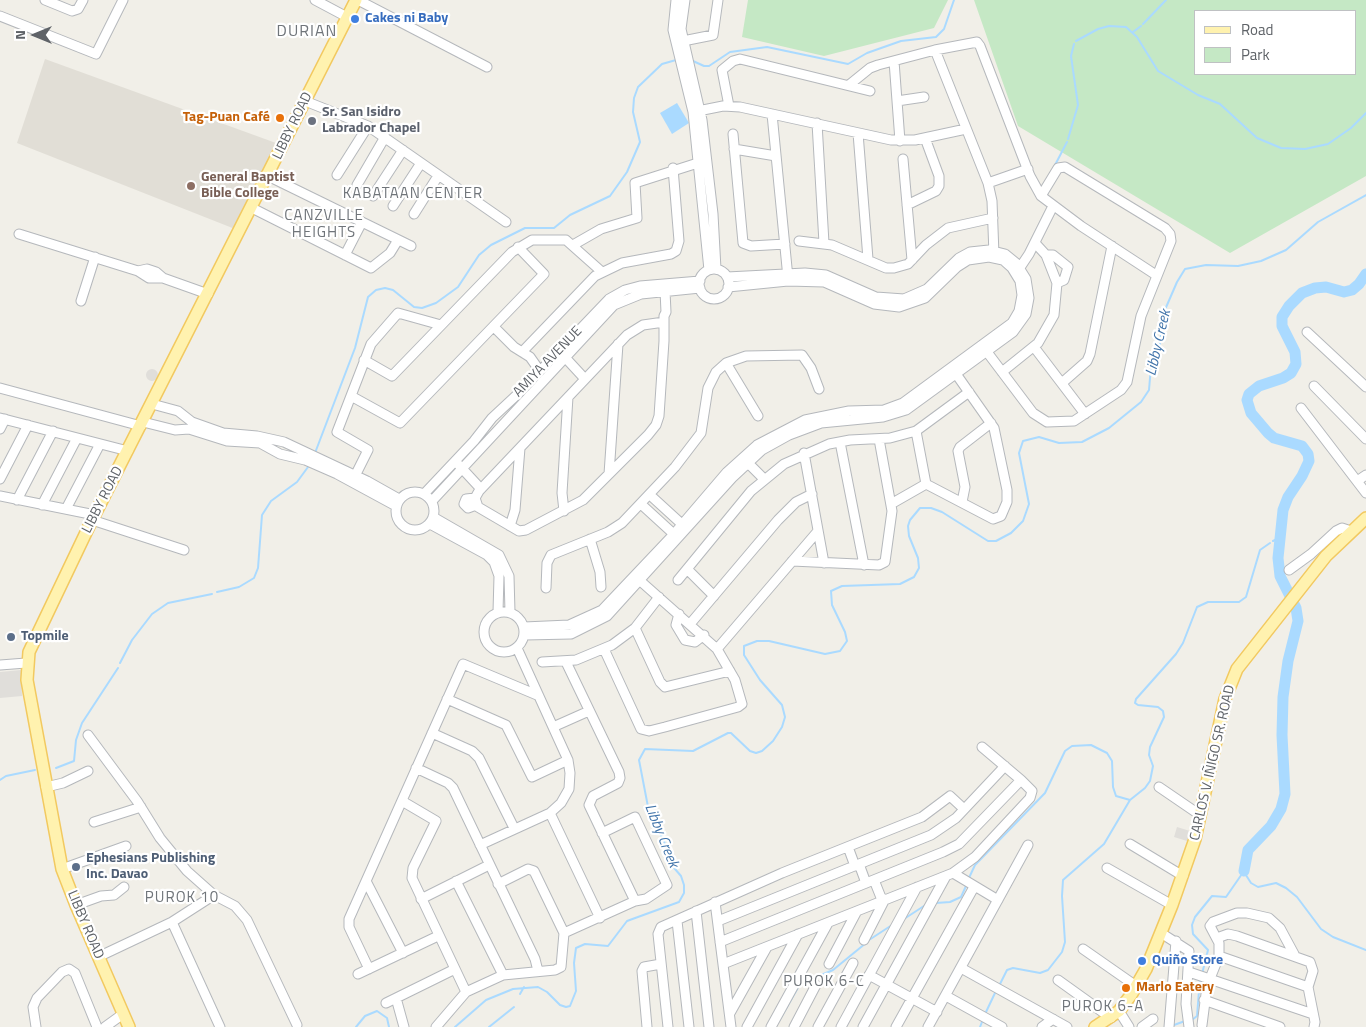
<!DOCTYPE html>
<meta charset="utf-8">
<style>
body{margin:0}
#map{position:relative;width:1366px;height:1027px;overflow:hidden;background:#f1efe8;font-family:"Titillium Web",sans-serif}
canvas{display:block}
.legend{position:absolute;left:1194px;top:10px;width:162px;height:65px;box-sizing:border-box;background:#fff;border:1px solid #bfc1c3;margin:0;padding:6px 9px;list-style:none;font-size:15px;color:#5f6368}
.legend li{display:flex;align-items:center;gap:10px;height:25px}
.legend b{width:25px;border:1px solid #bfc1c3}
.north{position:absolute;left:10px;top:10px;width:50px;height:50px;-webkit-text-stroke:4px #fff;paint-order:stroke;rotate:270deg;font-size:14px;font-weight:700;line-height:20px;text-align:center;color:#5f6368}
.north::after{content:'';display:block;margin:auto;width:18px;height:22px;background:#5f6368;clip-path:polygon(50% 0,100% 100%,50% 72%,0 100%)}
</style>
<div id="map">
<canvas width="1366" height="1027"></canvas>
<ul class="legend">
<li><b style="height:6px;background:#fff2af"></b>Road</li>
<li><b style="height:14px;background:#c5e8c5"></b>Park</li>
</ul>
<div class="north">N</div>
</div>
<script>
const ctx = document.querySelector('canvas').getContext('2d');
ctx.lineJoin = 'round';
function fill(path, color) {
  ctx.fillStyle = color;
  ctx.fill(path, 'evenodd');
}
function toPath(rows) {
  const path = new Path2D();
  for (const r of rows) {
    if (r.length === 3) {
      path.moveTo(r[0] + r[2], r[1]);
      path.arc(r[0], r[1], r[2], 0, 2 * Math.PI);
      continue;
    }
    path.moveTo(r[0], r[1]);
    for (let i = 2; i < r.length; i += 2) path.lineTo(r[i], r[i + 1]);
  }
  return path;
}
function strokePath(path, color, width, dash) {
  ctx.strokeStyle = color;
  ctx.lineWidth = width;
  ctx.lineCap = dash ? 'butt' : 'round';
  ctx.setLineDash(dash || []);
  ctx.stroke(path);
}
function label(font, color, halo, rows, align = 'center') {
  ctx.font = font + ' "Titillium Web",sans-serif';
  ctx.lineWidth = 4.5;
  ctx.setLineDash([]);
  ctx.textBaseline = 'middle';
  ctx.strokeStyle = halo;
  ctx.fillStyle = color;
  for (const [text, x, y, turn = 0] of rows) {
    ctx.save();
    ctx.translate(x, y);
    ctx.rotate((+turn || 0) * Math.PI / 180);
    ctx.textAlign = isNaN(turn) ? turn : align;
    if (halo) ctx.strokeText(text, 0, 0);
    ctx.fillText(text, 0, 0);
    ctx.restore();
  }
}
const industrial = toPath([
 [152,375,6],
 [21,670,22,696,0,698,0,672],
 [1177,827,1190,831,1187,841,1174,837]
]);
const education = toPath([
 [45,59,276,143,235,229,17,143]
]);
const green = toPath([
 [748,0,948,0,934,28,824,56,742,37],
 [974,0,1366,0,1366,176,1230,253,1018,126],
 [1355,11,1355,74,1195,74,1195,11]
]);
const water = toPath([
 [677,103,689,123,672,134,660,113]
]);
const stream = toPath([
 [1143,24,1166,0],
 [1133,32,1141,26],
 [1076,41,1098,29,1109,26,1126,27,1137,37,1158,71,1198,95,1220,104,1257,138,1281,148,1305,149,1328,144,1351,128,1366,113],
 [693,61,704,66,709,66,730,52,767,47,848,64,867,53,901,41,936,37,944,29,954,0],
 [1068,139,1078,105,1071,56,1074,44],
 [1054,167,1067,142],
 [315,453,355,348,368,297,376,290,385,288,393,290,414,307,422,308,436,303,458,287,479,255,491,245,525,228,554,228,570,215,610,196,627,172,640,142,633,112,634,98,638,87,662,64,676,60],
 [1273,541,1279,538],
 [217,592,239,587,254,578,258,568,262,515,271,501,297,482,308,467],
 [120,663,132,640,152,614,168,603,212,594],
 [56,768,74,761,76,740,82,723,118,668],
 [0,780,6,776,35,770],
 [1244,872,1251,883,1258,887,1276,883,1286,888,1297,897,1321,929,1333,937,1366,950],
 [968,880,975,865,1045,793,1065,751,1072,746,1091,745,1107,753,1112,761,1113,787,1116,796,1130,800,1145,788,1150,781,1153,766,1149,755,1150,747,1164,717,1163,711,1158,707,1138,705,1135,703,1136,699,1176,654,1183,643,1197,607,1208,602,1239,602,1246,597,1260,550,1270,543],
 [936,903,950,902,961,897,966,886],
 [904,919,927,904],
 [869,940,892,925],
 [1202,974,1208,950,1193,934,1192,925,1195,917,1212,896,1226,897,1244,871],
 [1000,984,1007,970,1013,968,1040,973,1048,970,1062,952,1065,942,1062,896,1063,880,1104,844,1130,800],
 [520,994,524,987],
 [986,1012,995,993],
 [1192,1020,1197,1016,1200,978],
 [779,1021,800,984,833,970,866,943],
 [1174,1025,1185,1021],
 [356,1027,365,1016,377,1011,387,1018,389,1027],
 [455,1027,486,1000,513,989,538,987,547,992,560,1005,566,1007,570,1006,576,991,574,963,576,948,585,944,608,946,627,921,679,902,684,893,684,885,681,876,669,862,664,841,649,812,639,760,645,749,693,751,728,733,731,733,750,751,756,753,762,751,773,741,782,727,785,717,782,705,760,680,744,655,744,646,757,641,769,641,825,654,840,651,847,641,845,632,832,605,831,591,842,586,900,584,914,577,919,568,918,558,909,536,908,526,910,520,920,508,931,508,942,512,988,541,996,541,1011,533,1023,521,1029,504,1019,453,1023,441,1039,437,1059,443,1082,442,1109,428,1141,402,1149,390,1151,366,1159,350,1164,312,1177,282,1185,269,1206,265,1238,266,1261,261,1286,250,1318,222,1366,195],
 [489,1027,514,1007],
 [980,1027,982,1022]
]);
const river = toPath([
 [1244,871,1248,850,1271,826,1281,809,1285,794,1282,735,1283,697,1288,661,1298,621,1296,608,1280,576,1278,558,1283,510,1288,497,1302,476,1309,461,1308,454,1302,446,1274,438,1268,433,1251,413,1247,400,1249,394,1259,386,1283,378,1291,373,1296,364,1295,352,1282,326,1282,317,1289,306,1302,293,1315,288,1326,287,1344,292,1352,290,1359,284,1366,274]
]);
const minor = toPath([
 [45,0,72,11,78,9,83,0],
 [315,0,347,17],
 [358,0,487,67],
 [676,0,673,30,693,112,709,270],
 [685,0,681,29,702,120,713,214,716,269],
 [0,16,96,54,123,0],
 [678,42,713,35,718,0],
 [935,50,988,183,992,201,994,255],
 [894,61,900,141],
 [849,85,870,68,878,65,935,50,977,42,980,46,1030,176,1041,196,1081,226,1156,275],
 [305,101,368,126,506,222],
 [897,101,924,97],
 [729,106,722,70,733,61,740,59,870,91],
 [693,112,723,106,740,107,891,140,915,140,966,129],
 [772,114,788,278],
 [817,123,824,243],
 [858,133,868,259],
 [733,134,743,243,751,246,785,244],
 [734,149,776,156],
 [903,159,912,260],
 [337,175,368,126],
 [268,176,411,246],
 [988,183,1028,169],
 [357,185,385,137],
 [373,196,403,150],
 [907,205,936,191,939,186,939,176,925,138],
 [393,206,421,163],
 [252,208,371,268,390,253,398,240],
 [414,214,438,176],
 [19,234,138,271,149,278,163,278],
 [799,241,832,245,886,268,894,268,908,264,926,245,948,228,993,218],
 [573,245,601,229,637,218,635,183,704,161],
 [345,255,362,222],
 [1046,255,1053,255,1068,267,1064,280,1057,283],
 [714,284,15],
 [138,271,147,269,156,272,163,278,208,294],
 [1017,272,1029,254,1053,206],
 [81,301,95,257],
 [664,322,643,325,627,335,479,491,475,498,478,507,519,531,526,530,583,500,648,435,656,425,659,416,664,341,664,316,666,312,665,291],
 [494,327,514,347,530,357,537,367],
 [1307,332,1366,387],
 [1034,347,1085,414],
 [984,348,1033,413,1047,422,1074,421,1121,390,1127,382,1141,316,1171,241,1170,234,1165,228,1065,167,1058,168,1041,196],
 [522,352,595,276,622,263,671,254,676,251,679,241,673,168],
 [561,353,585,379],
 [364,360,392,376,512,252,532,240,566,240,602,272],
 [726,363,758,416],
 [1002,372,1038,343,1054,315,1057,283,1046,255,1035,243],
 [1062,383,1087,361,1090,354,1112,246],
 [1314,386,1366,439],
 [0,388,141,426],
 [351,396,400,423,544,274,518,247],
 [152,404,178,411,192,422,223,433,257,436,284,442,367,481,399,499],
 [1301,408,1366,493],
 [0,418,128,451],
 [143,422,175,430,189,429,227,441,260,443,280,454,305,460,337,474,396,506],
 [0,429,5,419],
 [916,431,926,484],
 [840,442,864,565],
 [804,453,824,563],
 [745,460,764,479],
 [457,463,481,489],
 [609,474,618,344],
 [354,478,368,450,337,432,371,344,398,313,441,325],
 [0,479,28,425],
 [1357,481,1366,475],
 [926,484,993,519,1001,516,1007,502,1007,490,994,428,954,371],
 [415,511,19],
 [424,494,474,441,492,418,521,391,609,299,625,290,640,286,700,281],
 [650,495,685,527],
 [0,496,95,515],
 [475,498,466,499,464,504,468,508,476,505],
 [17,500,53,431],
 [432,501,614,305,641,294,700,288],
 [962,502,965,487,958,451,960,447,991,423],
 [891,504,926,484],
 [42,505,77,438],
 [642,505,677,537],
 [66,509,100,444],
 [564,511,562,493,568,397],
 [433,517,499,555,509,576,510,612],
 [92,520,184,550],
 [430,524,487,555,494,562,499,576,498,612],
 [510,526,515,510,520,448],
 [590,539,600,572,601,587],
 [792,561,879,565,885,562,892,511,879,439],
 [687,569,714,596],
 [1289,570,1311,554,1336,531,1342,528,1351,531],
 [678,580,751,491,784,464,829,444,850,440,890,438,916,431,969,392],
 [546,588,547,563,551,555,608,532,622,523,675,467,701,433,708,388,716,372,726,363,746,356,802,355,811,368,819,389],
 [504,632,20],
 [679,614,676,625,685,640,695,642,704,635],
 [690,624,778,520,796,502,812,494],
 [524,627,569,625,602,610,674,534,727,472,757,445,805,420,849,411,884,410,903,403,1012,323,1019,311,1022,295,1020,281,1012,268,1003,260,989,257,968,260,957,267,925,298,899,307,874,304,824,282,788,281,728,287],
 [635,628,660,682,665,687,730,671],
 [525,635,571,634,607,616,732,478,762,450,789,435,821,423,883,417,906,410,1013,332,1026,314,1029,298,1026,279,1016,263,1005,254,989,250,970,252,959,258,927,289,904,299,876,297,826,275,805,273,727,277],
 [604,649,641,729,649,731,665,727,738,707,742,704,735,680,717,649,637,578],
 [717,649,818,531],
 [542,662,576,660,612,645,635,628,659,597],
 [566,662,619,772,620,778,618,783,593,796,589,805,635,901],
 [0,665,26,663],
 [447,699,506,725,532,777,568,760],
 [553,727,589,711],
 [432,733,472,751,479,758,514,828],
 [88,735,137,801,160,838,187,871,214,895,235,906,247,920,297,1025],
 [416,768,448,783,453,788,535,959,538,971],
 [46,787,63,783,88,771],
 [1159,787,1200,815],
 [402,801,436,821,413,868,412,878,466,992],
 [550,813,600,918],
 [94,822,141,807],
 [1130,844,1183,876],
 [480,845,550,813,561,803,569,789,570,773,568,760,517,648],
 [848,847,855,866],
 [859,864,866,883],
 [1107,868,1172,905],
 [62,869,126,846],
 [953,873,975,857,1030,798,1032,791,1021,780],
 [874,880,882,900],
 [366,881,403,953],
 [456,881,503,975],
 [421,899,489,865],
 [715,902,731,1027],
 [76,905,101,896,114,895,124,887],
 [696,911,709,1027],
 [677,921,689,1027],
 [718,921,931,835,956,818,1005,766],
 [172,922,220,1027],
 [564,933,635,901,646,899,667,885,635,817,602,833],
 [1161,933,1189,951,1186,1004,1189,1027],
 [1217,938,1228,934,1237,936,1310,962,1313,971,1308,987,1315,1022,1314,1027],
 [864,940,885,899],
 [720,942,943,852,959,844,1021,780,982,747],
 [1083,949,1136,986],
 [1219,956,1308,987],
 [98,957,172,922,214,895],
 [723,964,953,873,998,900],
 [829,964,857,911],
 [961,968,1067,1027],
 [369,969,349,927,349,919,463,664,537,695],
 [1189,972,1313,1014],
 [358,974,438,936],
 [869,975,937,1012],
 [1058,980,1111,1018],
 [946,996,1002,1027],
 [396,998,404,1027],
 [1204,1000,1280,1027],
 [386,1003,455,969],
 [1119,1011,1129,1027],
 [730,1013,767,947],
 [1202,1025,1207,986,1219,956,1219,943,1210,926,1213,922,1237,913,1247,913,1269,918,1280,928,1294,954],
 [36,1027,33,1007,37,998,62,972,69,969,75,973,97,1027],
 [105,1027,123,1014],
 [436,1027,466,992,503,975,555,970,561,967,564,933,534,871,528,869,498,884],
 [647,1027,642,971,644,967,661,964],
 [668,1027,658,934,661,927,782,873,922,817,950,796,964,809],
 [747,1027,798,934],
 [771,1027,828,923],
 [794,1027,816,985],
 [818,1027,853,963],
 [841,1027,917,887],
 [863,1027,946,876],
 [896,1027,974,887],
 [928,1027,1028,845],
 [1042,1027,1053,1019],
 [1142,1027,1153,1019],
 [1169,1027,1176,941]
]);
const major = toPath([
 [129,1027,76,905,62,869,27,680,29,652,92,520,356,0],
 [1095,1027,1119,1011,1131,995,1146,969,1172,905,1195,839,1225,699,1237,669,1326,556,1366,518]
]);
const markers = [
 [355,19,5,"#3f7fe0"],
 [280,118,5,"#e8710a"],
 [312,121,5,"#6b7280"],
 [191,186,5,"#8d6e63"],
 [11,637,5,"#5c6f8a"],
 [76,867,5,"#5c6f8a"],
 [1142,961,5,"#3f7fe0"],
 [1126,988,5,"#e8710a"]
];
const shopNames = [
 ["Cakes ni Baby",365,19],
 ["Quiño Store",1152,961]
];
const worshipNames = [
 ["Sr. San Isidro",322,113],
 ["Labrador Chapel",322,129]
];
const foodNames = [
 ["Tag-Puan Café",270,118],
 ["Marlo Eatery",1136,988,"left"]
];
const streetNames = [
 ["LIBBY ROAD",293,126,-64],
 ["AMIYA AVENUE",548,362,-46],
 ["LIBBY ROAD",103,500,-63],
 ["CARLOS V. IÑIGO SR. ROAD",1213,763,-77],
 ["LIBBY ROAD",85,925,67]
];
const educationNames = [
 ["General Baptist",201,178],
 ["Bible College",201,194]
];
const serviceNames = [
 ["Topmile",21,637],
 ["Ephesians Publishing",86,859],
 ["Inc. Davao",86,875]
];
const neighbourhoodNames = [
 ["KABATAAN CENTER",413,194],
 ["CANZVILLE",324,216],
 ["HEIGHTS",324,233],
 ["PUROK 10",182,898],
 ["PUROK 6-C",824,982],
 ["PUROK 6-A",1103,1007]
];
const waterNames = [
 ["Libby Creek",1159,343,-77],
 ["Libby Creek",661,836,68]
];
const quarterNames = [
 ["DURIAN",307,32]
];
fill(industrial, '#e0deda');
fill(education, '#e1ded6');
fill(green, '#c5e8c5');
fill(water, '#aadaff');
strokePath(stream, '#aadaff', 2);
strokePath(river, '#aadaff', 11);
strokePath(minor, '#b5b8bc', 11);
strokePath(major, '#f2c960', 14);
strokePath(minor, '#fff', 9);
strokePath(major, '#fff2af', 11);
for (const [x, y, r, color] of markers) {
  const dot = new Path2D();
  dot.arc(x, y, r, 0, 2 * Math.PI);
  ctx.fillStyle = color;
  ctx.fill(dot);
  strokePath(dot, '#fff', 2);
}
label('bold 14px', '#366cbe', '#fff', shopNames, 'left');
label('bold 14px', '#5b616d', '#fff', worshipNames, 'left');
label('bold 14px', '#c56008', '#fff', foodNames, 'right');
label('14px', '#5f6368', '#fff', streetNames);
label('bold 14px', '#785e54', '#fff', educationNames, 'left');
label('bold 14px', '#4e5e75', '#fff', serviceNames, 'left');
ctx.letterSpacing = '1px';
label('15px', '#70757a', '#fff', neighbourhoodNames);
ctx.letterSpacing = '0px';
label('italic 15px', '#4174aa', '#fff', waterNames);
ctx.letterSpacing = '1px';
label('16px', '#70757a', '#fff', quarterNames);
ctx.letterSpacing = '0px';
</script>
